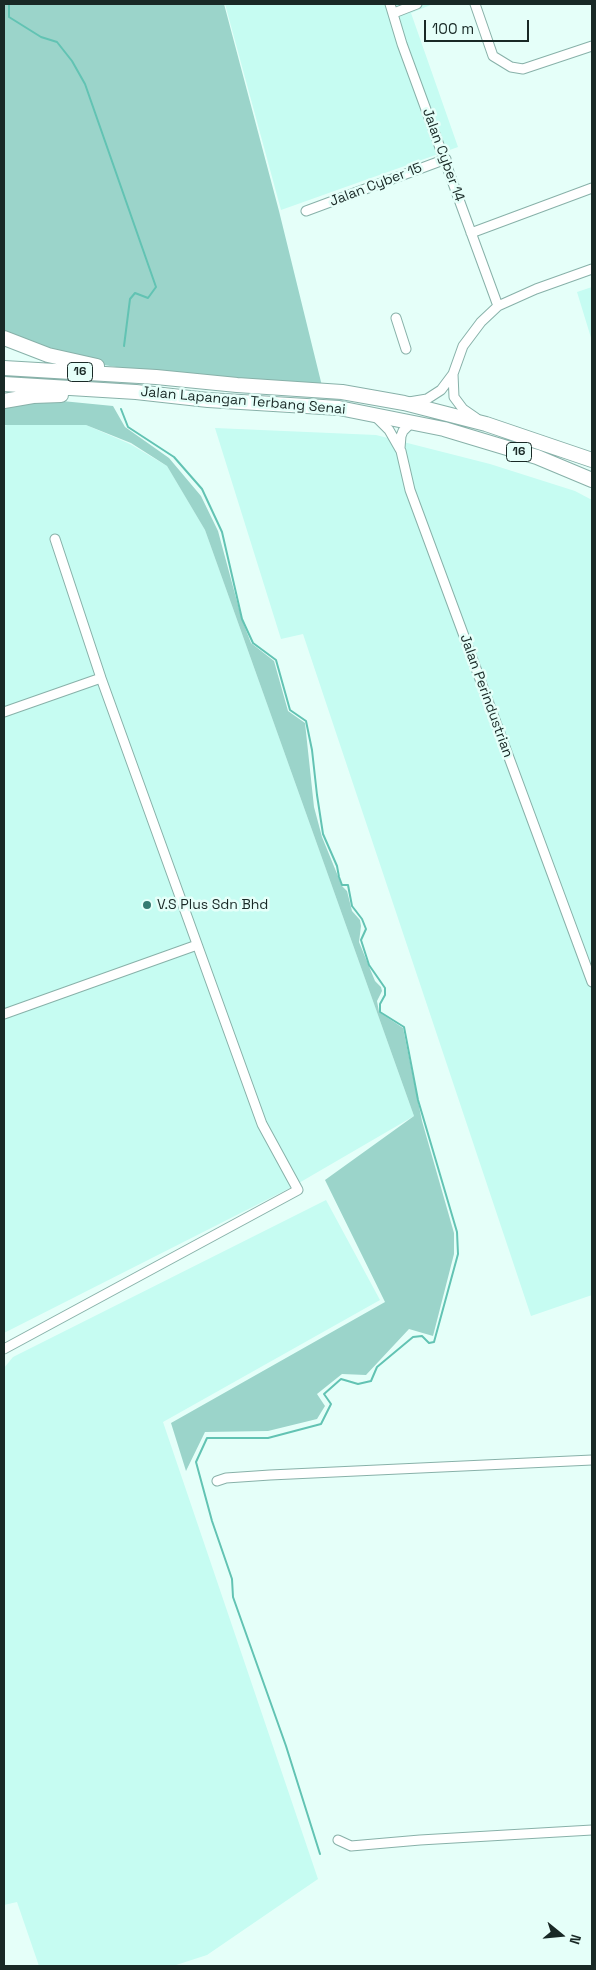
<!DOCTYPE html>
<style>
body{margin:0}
#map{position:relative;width:596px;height:1970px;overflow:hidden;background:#e5fff9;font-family:"Space Grotesk",sans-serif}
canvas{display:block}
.frame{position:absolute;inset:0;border:5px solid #192926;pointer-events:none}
.north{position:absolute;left:536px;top:1910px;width:50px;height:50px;-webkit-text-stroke:4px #e5fff9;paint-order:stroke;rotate:107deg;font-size:14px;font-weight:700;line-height:20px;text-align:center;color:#192926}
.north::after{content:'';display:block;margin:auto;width:18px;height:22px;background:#192926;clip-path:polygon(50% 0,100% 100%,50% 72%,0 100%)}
.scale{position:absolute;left:424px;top:20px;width:105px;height:22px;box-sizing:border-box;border:2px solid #192926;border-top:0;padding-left:6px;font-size:15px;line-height:18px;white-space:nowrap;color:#192926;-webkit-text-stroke:4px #e5fff9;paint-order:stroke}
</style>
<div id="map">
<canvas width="596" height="1970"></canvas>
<div class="frame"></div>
<div class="north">N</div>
<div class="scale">100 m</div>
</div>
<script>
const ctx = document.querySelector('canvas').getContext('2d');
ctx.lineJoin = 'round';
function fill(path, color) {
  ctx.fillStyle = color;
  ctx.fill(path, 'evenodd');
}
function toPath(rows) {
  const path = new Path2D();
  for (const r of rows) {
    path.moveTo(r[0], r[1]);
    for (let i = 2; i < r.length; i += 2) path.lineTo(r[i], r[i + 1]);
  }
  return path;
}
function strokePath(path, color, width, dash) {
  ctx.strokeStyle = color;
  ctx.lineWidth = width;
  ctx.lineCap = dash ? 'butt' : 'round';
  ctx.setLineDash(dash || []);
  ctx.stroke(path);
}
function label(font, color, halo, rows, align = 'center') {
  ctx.font = font + ' "Space Grotesk",sans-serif';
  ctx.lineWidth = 5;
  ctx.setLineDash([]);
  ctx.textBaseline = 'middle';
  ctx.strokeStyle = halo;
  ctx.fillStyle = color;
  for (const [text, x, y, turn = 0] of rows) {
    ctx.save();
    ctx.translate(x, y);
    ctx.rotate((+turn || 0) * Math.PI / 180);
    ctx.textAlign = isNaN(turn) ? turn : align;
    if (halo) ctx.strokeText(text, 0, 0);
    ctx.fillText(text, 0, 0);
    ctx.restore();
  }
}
const built = toPath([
 [225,4,433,4,411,13,458,147,281,210],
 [592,287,592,341,577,292],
 [10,424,86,425,130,444,167,466,205,530,414,1116,292,1187,4,1333,4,426],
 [215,428,376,435,490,464,575,491,592,500,592,1295,531,1316,303,634,281,639],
 [326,1200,380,1300,163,1422,318,1879,207,1955,173,1966,39,1966,17,1902,4,1905,4,1368,13,1357]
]);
const green = toPath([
 [4,4,224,4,279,211,322,386,142,371,78,361,4,335],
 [29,401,62,401,113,406,125,427,169,458,201,496,218,531,242,620,251,643,274,661,288,711,305,723,314,807,322,837,342,886,347,891,352,911,360,920,361,926,359,942,375,981,381,987,382,991,377,1001,379,1012,403,1028,422,1121,454,1233,454,1254,433,1336,409,1329,366,1375,342,1374,317,1394,325,1406,317,1419,268,1431,205,1432,186,1471,171,1423,385,1302,325,1180,414,1116,205,530,167,466,131,443,86,425,4,425,4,405]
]);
const stream = toPath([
 [9,4,9,17,41,37,57,42,72,61,85,84,156,287,148,298,135,293,130,299,124,346],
 [121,409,128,427,174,457,202,489,222,532,242,619,253,643,276,660,290,710,306,721,312,750,317,795,323,834,337,866,339,877,342,885,348,885,352,906,362,919,366,929,361,940,369,965,385,988,385,995,380,1004,380,1012,404,1027,418,1100,457,1232,458,1254,434,1342,429,1343,422,1336,413,1337,377,1367,371,1381,358,1384,341,1379,324,1394,331,1404,321,1424,268,1438,207,1438,196,1462,212,1521,232,1579,233,1597,286,1746,320,1854]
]);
const minor = toPath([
 [390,4,402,44,498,306],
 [475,4,493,56,511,67,523,69,592,46],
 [394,13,417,4],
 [306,211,446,159],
 [471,233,592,188],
 [396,318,406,349],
 [453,374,454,397,463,409,476,418],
 [409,402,427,399,441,390,453,374,463,346,481,322,498,306,536,289,592,269],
 [376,417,389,430,401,451,410,490,592,982],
 [400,448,401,436,403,431,409,425,414,423],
 [4,712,101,678],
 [4,1014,197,945],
 [4,1349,298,1190,262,1124,101,678,55,539],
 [217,1481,226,1478,270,1475,592,1460],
 [338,1840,351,1846,420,1840,592,1830]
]);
const highway = toPath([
 [4,338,48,355,97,366],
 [4,368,156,377,237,385,342,392,404,403,486,424,592,460],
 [4,384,136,392,208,400,339,408,444,429,537,457,592,480],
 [4,401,33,396,61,395]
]);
const markers = [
 [147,905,5,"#357a70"]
];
const shields = [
 [80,372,25],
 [519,452,25]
];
const shieldNames = [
 ["16",80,372],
 ["16",519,452]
];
const streetNames = [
 ["Jalan Cyber 14",443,155,70],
 ["Jalan Cyber 15",376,185,-21],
 ["Jalan Lapangan Terbang Senai",243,401,5],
 ["Jalan Perindustrian",486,696,70]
];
const poiNames = [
 ["V.S Plus Sdn Bhd",157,905]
];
fill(built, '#c6fcf2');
fill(green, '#9bd4ca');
strokePath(stream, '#62c3b3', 2);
strokePath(minor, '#88b1a9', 11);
strokePath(highway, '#88b1a9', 16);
strokePath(minor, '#fff', 9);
strokePath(highway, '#fff', 14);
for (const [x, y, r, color] of markers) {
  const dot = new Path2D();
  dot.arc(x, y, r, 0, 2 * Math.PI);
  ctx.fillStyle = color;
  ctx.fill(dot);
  strokePath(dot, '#e5fff9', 2);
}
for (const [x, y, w] of shields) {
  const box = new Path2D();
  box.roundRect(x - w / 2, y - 9.5, w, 19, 4);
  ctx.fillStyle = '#e5fff9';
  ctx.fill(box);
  strokePath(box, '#192926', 1);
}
label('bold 12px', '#192926', null, shieldNames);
label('14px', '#192926', '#e5fff9', streetNames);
label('14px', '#192926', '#e5fff9', poiNames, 'left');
</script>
